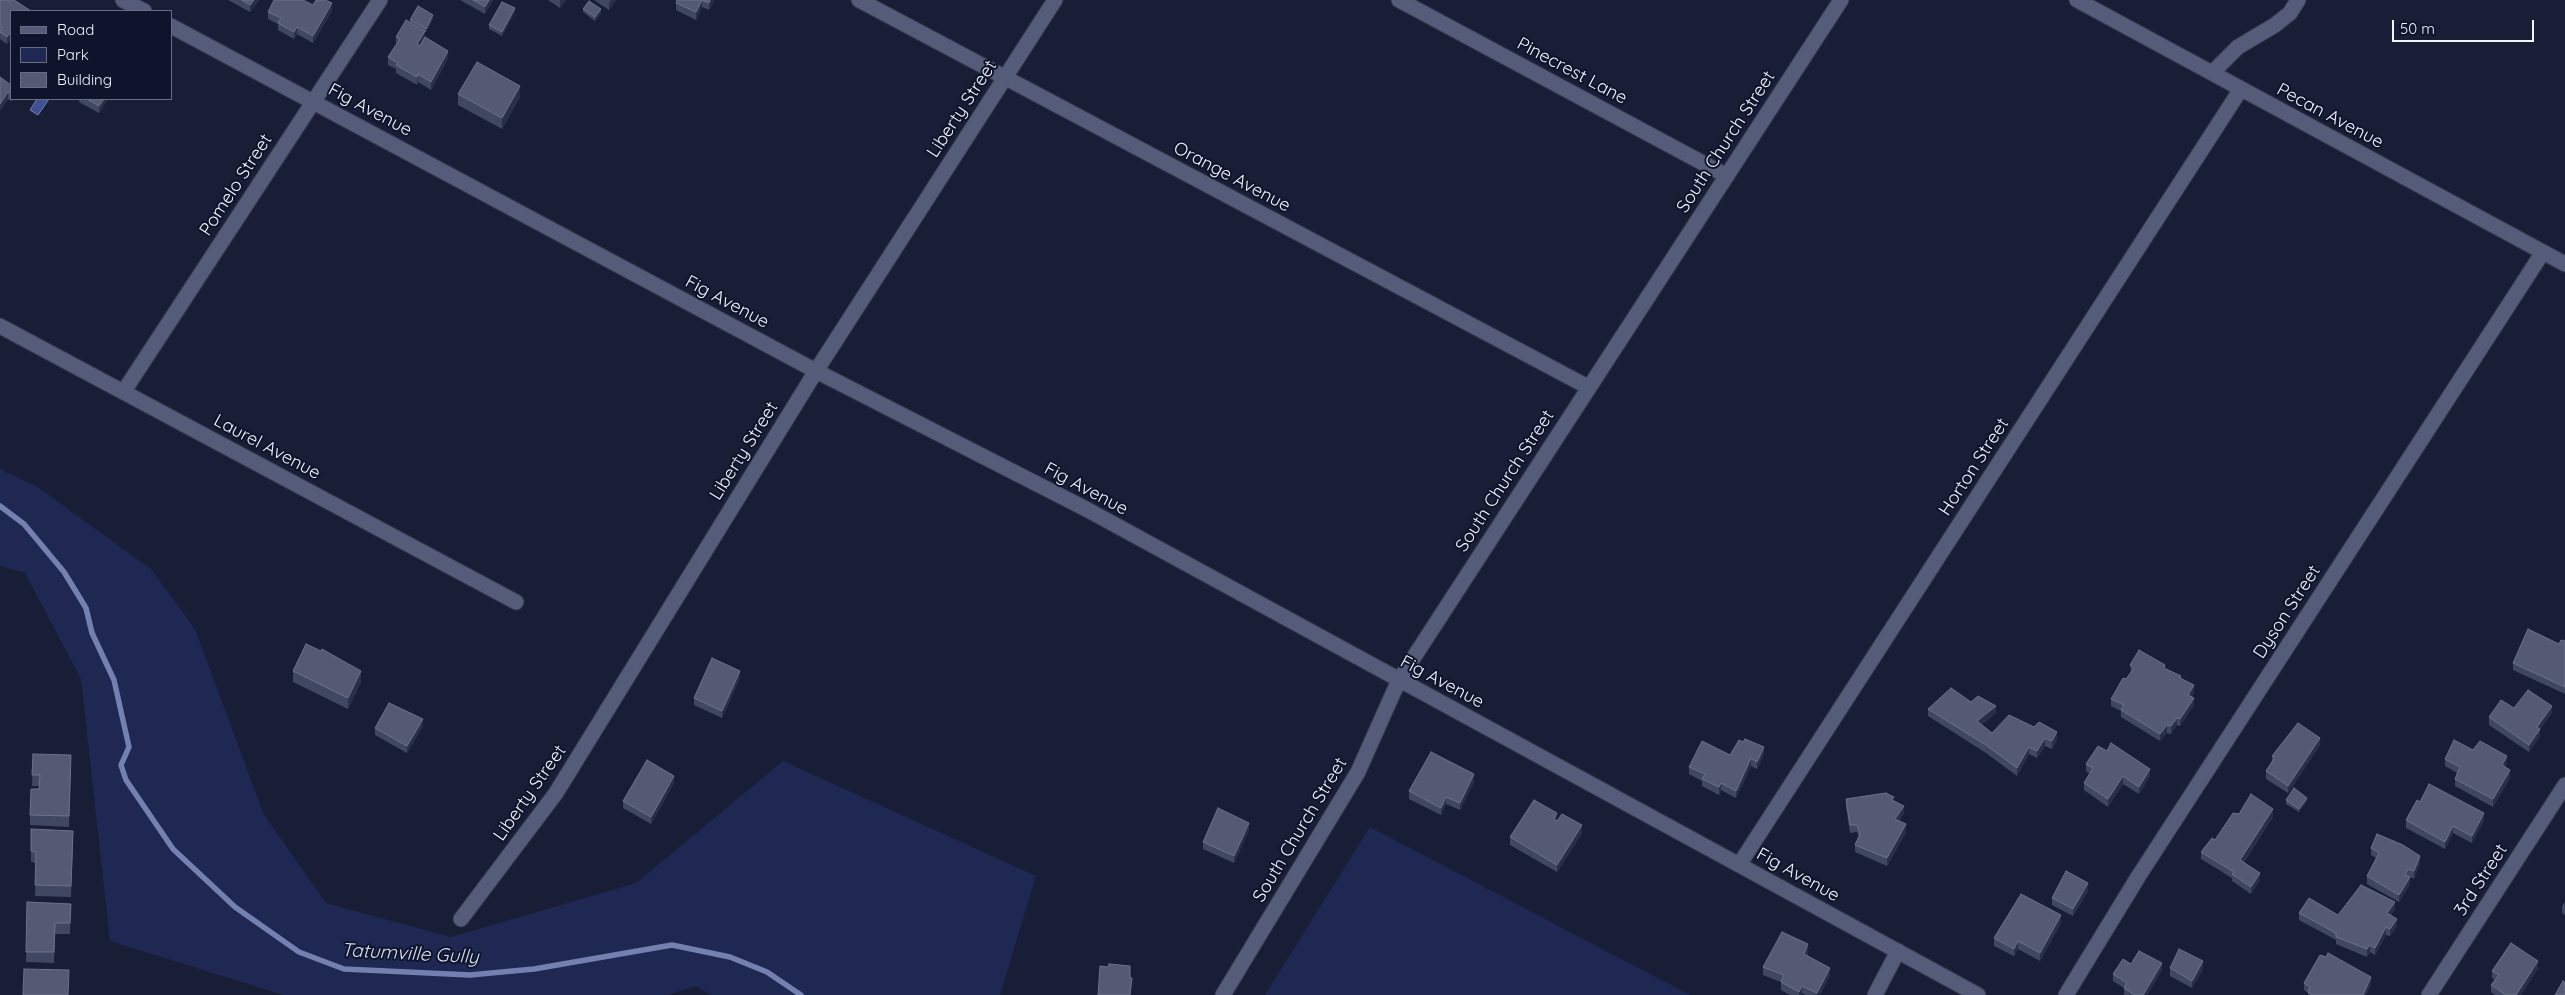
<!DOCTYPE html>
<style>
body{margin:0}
#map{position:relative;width:2565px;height:995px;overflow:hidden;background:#171e36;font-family:Quicksand,sans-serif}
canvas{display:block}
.legend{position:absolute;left:10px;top:10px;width:162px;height:90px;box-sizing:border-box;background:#0e142b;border:1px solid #696e7f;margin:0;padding:6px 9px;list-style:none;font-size:15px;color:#f1f4fe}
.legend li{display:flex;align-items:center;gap:10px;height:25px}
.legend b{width:25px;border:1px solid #696e7f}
.scale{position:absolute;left:2392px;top:20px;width:142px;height:22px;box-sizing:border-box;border:2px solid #f1f4fe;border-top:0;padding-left:6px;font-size:15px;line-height:18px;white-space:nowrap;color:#f1f4fe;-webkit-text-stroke:4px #0e142b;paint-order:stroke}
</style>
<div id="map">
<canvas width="2565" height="995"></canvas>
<ul class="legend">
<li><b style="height:6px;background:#545c79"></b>Road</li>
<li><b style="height:14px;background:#1e2852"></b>Park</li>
<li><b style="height:14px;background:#535a72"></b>Building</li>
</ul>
<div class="scale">50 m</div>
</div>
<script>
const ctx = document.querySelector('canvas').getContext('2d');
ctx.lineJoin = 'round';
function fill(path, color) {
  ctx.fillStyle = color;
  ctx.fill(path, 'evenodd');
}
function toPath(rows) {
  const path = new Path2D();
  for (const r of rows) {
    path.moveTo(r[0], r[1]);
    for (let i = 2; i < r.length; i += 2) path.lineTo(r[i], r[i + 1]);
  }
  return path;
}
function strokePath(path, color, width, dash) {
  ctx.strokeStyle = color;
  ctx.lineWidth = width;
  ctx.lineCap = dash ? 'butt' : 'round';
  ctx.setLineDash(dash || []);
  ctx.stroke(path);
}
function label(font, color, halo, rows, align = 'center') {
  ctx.font = font + ' Quicksand,sans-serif';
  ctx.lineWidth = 4;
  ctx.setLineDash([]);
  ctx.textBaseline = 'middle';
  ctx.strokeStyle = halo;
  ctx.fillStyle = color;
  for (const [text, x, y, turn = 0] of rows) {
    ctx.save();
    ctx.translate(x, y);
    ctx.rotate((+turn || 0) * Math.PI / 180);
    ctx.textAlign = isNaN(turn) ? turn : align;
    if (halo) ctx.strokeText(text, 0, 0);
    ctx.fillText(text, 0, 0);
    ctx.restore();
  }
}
const green = toPath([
 [0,469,39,488,151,569,195,629,264,815,326,903,451,937,636,883,783,761,1036,876,1000,995,711,995,696,986,668,995,283,995,110,941,81,679,25,573,0,566],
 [1370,827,1690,995,1265,995]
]);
const water = toPath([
 [37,99,49,99,38,115,30,110,37,99]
]);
const stream = toPath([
 [0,506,24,524,64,572,86,608,92,633,114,680,129,747,121,765,126,780,173,849,235,907,299,952,344,969,470,975,534,969,672,945,730,957,767,972,801,995]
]);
const minor = toPath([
 [123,0,144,11],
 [859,0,1588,387],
 [1399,0,1727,176],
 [2077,0,2565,264],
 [171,26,816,371,1086,509,1978,995],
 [2213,72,2238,47,2275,25,2290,13,2298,0],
 [0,326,516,602],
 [124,391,380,0],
 [1739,865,2241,89],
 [461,919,556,793,816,371,1055,0],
 [1223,995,1358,772,1399,680,1841,0],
 [1875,995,1898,951],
 [2066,995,2138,877,2543,252],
 [2429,995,2565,785]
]);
const wall = toPath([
 [0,0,11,11,7,44,0,39],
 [228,0,259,0,250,12],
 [460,0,493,0,485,14],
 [548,0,566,0,560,8],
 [594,0,616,0,609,10],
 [677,0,714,0,709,10,702,7,696,20,676,10,676,3],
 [313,5,332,11,313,43,297,34,294,39,278,30,278,24,268,19,268,12],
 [583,9,601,13,595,21,583,12],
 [515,12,502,36,489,29,489,25],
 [433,19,426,32,425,32,425,38,448,58,431,90,418,82,417,85,396,73,396,69,388,65,388,57,396,44,396,37,410,23,410,20],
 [11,85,11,99,13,99,11,101,8,99,0,111],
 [458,94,520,97,502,129,458,105],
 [79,99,108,99,99,113,79,102],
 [2565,641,2565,694,2513,670,2513,663],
 [2130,665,2165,669,2181,678,2194,692,2192,696,2194,705,2180,726,2177,725,2171,734,2167,733,2160,741,2121,717,2121,711,2111,706,2111,699,2131,673],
 [293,671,361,682,348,709,293,682],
 [740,678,722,718,694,705,694,698],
 [1971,702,1996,713,1981,725,1992,733,2057,740,2052,749,2045,746,2037,758,2029,754,2017,776,1986,753,1928,716,1928,709],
 [2514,708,2552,713,2540,729,2540,736,2529,752,2489,725,2489,717],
 [423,726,407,753,375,735,375,728],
 [2320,745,2288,793,2266,779,2266,771,2272,761,2272,756],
 [2473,750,2507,763,2505,767,2510,778,2493,807,2455,786,2455,779,2457,773,2445,766,2445,759],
 [2107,751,2150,776,2139,794,2123,784,2108,807,2084,790,2084,783,2090,774,2086,771,2086,764],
 [33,754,71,766,69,827,30,825,30,815,39,789,39,786,32,786],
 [1764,754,1757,769,1751,766,1736,798,1721,790,1719,795,1702,786,1702,781,1689,774,1689,767],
 [1474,782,1460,810,1446,804,1441,815,1409,799,1409,791],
 [674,783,651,824,623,808,623,801],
 [1846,799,1894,801,1904,813,1899,821,1906,832,1887,866,1855,852,1855,845,1859,837,1857,832,1850,833,1846,806],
 [2286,800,2307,801,2299,812,2286,804],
 [2273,817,2244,862,2260,880,2251,894,2232,881,2232,878,2201,859,2201,852,2215,840],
 [2406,820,2484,820,2472,843,2453,833,2445,849,2406,828],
 [1557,821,1582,833,1557,872,1510,845,1510,837],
 [31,829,73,842,71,897,35,896,36,863,31,862],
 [1249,830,1234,863,1203,849,1203,842],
 [2371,848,2420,863,2414,879,2410,877,2410,884,2399,902,2367,884,2367,876,2376,858,2371,855],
 [2088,891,2073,916,2052,905,2052,898],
 [27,902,71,904,70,934,55,934,54,963,26,962],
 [2565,902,2565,915,2562,913,2562,906],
 [2395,909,2391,915,2397,926,2390,936,2386,935,2375,955,2370,952,2367,957,2336,944,2336,940,2299,920,2299,913,2338,915],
 [2061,923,2040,961,2018,949,2014,956,1994,946,1994,938],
 [1808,952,1807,955,1830,975,1820,995,1805,995,1802,993,1801,995,1790,995,1781,990,1781,982,1763,975,1763,967],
 [2131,964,2162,970,2147,995,2124,995,2124,988,2113,981,2113,974],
 [2170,968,2203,969,2192,988,2170,976],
 [2538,968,2521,995,2495,995,2491,992,2491,985,2495,980,2492,978,2492,971],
 [2304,983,2371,984,2366,995,2308,995,2308,993,2304,990]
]);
const shadedWall = toPath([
 [254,0,259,0,250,12,250,5],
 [489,0,493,0,485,14,485,7],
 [560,0,566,0,560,8],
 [611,0,616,0,609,10,609,3],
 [702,0,702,7,696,20,696,12],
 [710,0,714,0,709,10,709,3],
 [332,3,332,11,313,43,313,36],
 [515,8,515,12,502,36,502,32],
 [601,9,601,13,595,21,595,17],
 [433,15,433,19,426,32,426,29],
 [297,27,297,34,294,39,294,32],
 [425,31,425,38,417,51,417,44],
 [11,32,11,40,7,44,7,37],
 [448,51,448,58,431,90,431,82],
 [418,74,418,82,417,85,417,77],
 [520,86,520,97,502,129,502,118],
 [8,92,8,99,0,111,0,104],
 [104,99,108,99,99,113,99,106],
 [361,671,361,682,348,709,348,698],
 [740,671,740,678,722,718,722,711],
 [2194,685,2194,692,2188,702,2188,695],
 [2194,698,2194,705,2180,726,2180,719],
 [1996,706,1996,713,1977,729,1977,721],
 [2552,706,2552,713,2540,729,2540,736,2529,752,2529,745,2537,727],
 [2177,718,2177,725,2171,734,2171,726],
 [423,719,423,726,407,753,407,746],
 [2167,725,2167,733,2160,741,2160,734],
 [2057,732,2057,740,2052,749,2052,741],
 [2045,738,2045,746,2037,758,2037,751],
 [2320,738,2320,745,2288,793,2288,786],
 [1764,747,1764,754,1757,769,1757,762],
 [2029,747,2029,754,2017,776,2017,768],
 [2507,756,2507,763,2502,772,2502,765],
 [1751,758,1751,766,1736,798,1736,791],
 [2150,769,2150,776,2139,794,2139,787],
 [2510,770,2510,778,2493,807,2493,799],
 [1474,774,1474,782,1460,810,1460,803],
 [674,776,674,783,651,824,651,817],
 [2123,776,2123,784,2108,807,2108,799],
 [1721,783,1721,790,1719,795,1719,787],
 [1446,797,1446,804,1441,815,1441,808],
 [2307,798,2307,801,2299,812,2299,809],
 [1904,806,1904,813,1895,827,1895,819],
 [2273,809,2273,817,2240,867,2240,860],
 [1557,813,1557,820,1554,826,1554,819],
 [2484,813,2484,820,2472,843,2472,836],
 [1249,823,1249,830,1234,863,1234,856],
 [1906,824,1906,832,1887,866,1887,858],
 [1582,825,1582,833,1557,872,1557,865],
 [2453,826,2453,833,2445,849,2445,842],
 [2420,856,2420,863,2414,879,2414,871],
 [2260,873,2260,880,2251,894,2251,887],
 [2410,877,2410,884,2399,902,2399,895],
 [2088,883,2088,891,2073,916,2073,909],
 [2395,902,2395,909,2387,920,2387,913],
 [2061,915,2061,923,2040,961,2040,953],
 [2397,919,2397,926,2390,936,2390,929],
 [2386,927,2386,935,2375,955,2375,948],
 [2018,941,2018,949,2014,956,2014,949],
 [1808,944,1808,952,1804,961,1804,954],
 [2370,945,2370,952,2367,957,2367,949],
 [2203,961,2203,969,2192,988,2192,981],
 [2538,961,2538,968,2521,995,2516,995],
 [2162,963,2162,970,2147,995,2143,995],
 [1830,968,1830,975,1820,995,1817,995,1817,993],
 [2371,977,2371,984,2366,995,2363,995],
 [1802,986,1802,993,1801,995,1799,995,1799,992]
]);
const building = toPath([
 [0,0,14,0,31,11,11,11,11,32,7,37,0,32,2,28,0,27,0,0],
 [242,0,254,0,250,5,242,0],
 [274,0,303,0,313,5,316,0,325,0,332,3,313,36,297,27,294,32,278,23,281,18,268,12,274,0],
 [473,0,489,0,485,7,473,0],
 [677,0,702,0,696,12,676,3,677,0],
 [702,0,710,0,709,3,702,0],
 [589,1,601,9,595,17,583,9,589,1],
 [502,2,515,8,502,32,489,25,502,2],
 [418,6,433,15,426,29,410,20,418,6],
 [406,20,425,31,417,44,420,46,425,37,448,51,431,82,418,74,417,77,396,65,398,63,388,57,400,39,396,37,406,20],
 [477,62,520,86,502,118,458,94,477,62],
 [0,77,11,85,11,94,8,92,0,104,0,77],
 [87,99,104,99,99,106,87,99],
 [2528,629,2559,644,2561,640,2565,641,2565,687,2513,663,2528,629],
 [306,644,321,651,322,649,361,671,348,698,293,671,306,644],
 [2139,650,2165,665,2164,668,2181,676,2180,678,2194,685,2188,695,2194,698,2180,719,2177,718,2171,726,2167,725,2160,734,2121,710,2124,705,2111,699,2123,678,2126,679,2134,668,2130,665,2139,650],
 [712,658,740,671,722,711,694,698,712,658],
 [1951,688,1971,702,1978,696,1996,706,1977,721,1992,733,2009,715,2034,727,2039,722,2057,732,2052,741,2045,738,2037,751,2029,747,2017,768,1986,745,1928,709,1951,688],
 [2528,690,2552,706,2537,727,2540,729,2529,745,2489,717,2501,700,2514,708,2528,690],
 [389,703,423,719,407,746,375,728,389,703],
 [2298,723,2320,738,2288,786,2266,771,2275,757,2272,756,2298,723],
 [1745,739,1764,747,1757,762,1751,758,1736,791,1721,783,1719,787,1702,779,1705,774,1689,767,1702,741,1730,755,1739,740,1743,742,1745,739],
 [2454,740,2473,750,2480,741,2507,756,2502,765,2510,770,2493,799,2455,779,2460,767,2445,759,2454,740],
 [2111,743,2150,769,2139,787,2123,776,2108,799,2084,783,2093,768,2086,764,2098,746,2107,751,2111,743],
 [1431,752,1474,774,1460,803,1446,797,1441,808,1409,791,1431,752],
 [33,754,71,755,69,816,30,815,31,789,39,789,40,775,32,775,33,754],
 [647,760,674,776,651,817,623,801,647,760],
 [2429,784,2484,813,2472,836,2453,826,2445,842,2406,820,2417,800,2420,802,2429,784],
 [2294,788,2307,798,2299,809,2286,800,2294,788],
 [1886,793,1894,797,1892,800,1904,806,1895,819,1906,824,1887,858,1855,845,1860,834,1857,825,1850,825,1846,799,1886,793],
 [2251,794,2273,809,2240,860,2260,873,2251,887,2232,874,2234,872,2201,852,2212,838,2215,840,2233,813,2239,814,2251,794],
 [1534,800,1557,813,1554,819,1557,821,1562,814,1582,825,1557,865,1510,837,1534,800],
 [1218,808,1249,823,1234,856,1203,842,1218,808],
 [31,829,73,831,71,886,35,885,36,852,31,851,31,829],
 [2377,834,2403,845,2420,856,2414,871,2408,869,2405,875,2410,877,2399,895,2367,876,2379,853,2371,848,2377,834],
 [2066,871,2088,883,2073,909,2052,898,2066,871],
 [2361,885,2395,902,2387,913,2397,919,2390,929,2386,927,2375,948,2370,945,2367,949,2336,937,2336,933,2299,913,2309,898,2338,915,2361,885],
 [2021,894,2061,915,2040,953,2018,941,2014,949,1994,938,2021,894],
 [27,902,71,904,70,923,55,923,54,952,26,952,27,902],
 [1782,932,1808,944,1804,954,1830,968,1817,993,1802,986,1799,992,1781,982,1784,975,1763,967,1782,932],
 [2511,943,2538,961,2516,995,2506,995,2491,985,2499,975,2492,971,2511,943],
 [2179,949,2203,961,2192,981,2170,968,2179,949],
 [2139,951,2162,963,2143,995,2135,995,2124,988,2127,983,2113,974,2123,959,2131,964,2139,951],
 [2328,953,2371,977,2363,995,2313,995,2308,992,2310,987,2304,983,2320,955,2326,957,2328,953],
 [1109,964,1130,966,1130,978,1132,978,1130,995,1098,995,1100,966,1108,967,1109,964],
 [24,969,69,970,68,995,23,995,24,969],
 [2563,981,2565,982,2565,995,2555,995,2563,981]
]);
const streetNames = [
 ["Pinecrest Lane",1572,71,28],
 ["Liberty Street",962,109,-57],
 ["Fig Avenue",370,110,28],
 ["Pecan Avenue",2330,116,28],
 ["South Church Street",1726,142,-57],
 ["Orange Avenue",1232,177,28],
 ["Pomelo Street",236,185,-57],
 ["Fig Avenue",727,302,28],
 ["Laurel Avenue",267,447,28],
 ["Liberty Street",744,451,-58],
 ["Horton Street",1974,467,-57],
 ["South Church Street",1505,481,-57],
 ["Fig Avenue",1086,489,28],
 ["Dyson Street",2287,612,-57],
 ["Fig Avenue",1442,682,28],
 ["Liberty Street",530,793,-55],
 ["South Church Street",1300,830,-59],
 ["Fig Avenue",1798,875,29],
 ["3rd Street",2481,880,-57]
];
const waterNames = [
 ["Tatumville Gully",410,954,3]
];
fill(green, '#1e2852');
fill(water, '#3f4f8f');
strokePath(water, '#7480b0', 1);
strokePath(stream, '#7480b0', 5.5);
strokePath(minor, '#333649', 17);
strokePath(minor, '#545c79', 15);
fill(wall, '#404861');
fill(shadedWall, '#282f49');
fill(building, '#535a72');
strokePath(building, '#6c7288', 1);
label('18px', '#f1f4fe', '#0e142b', streetNames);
label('italic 19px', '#dae0f4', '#0e142b', waterNames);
</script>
